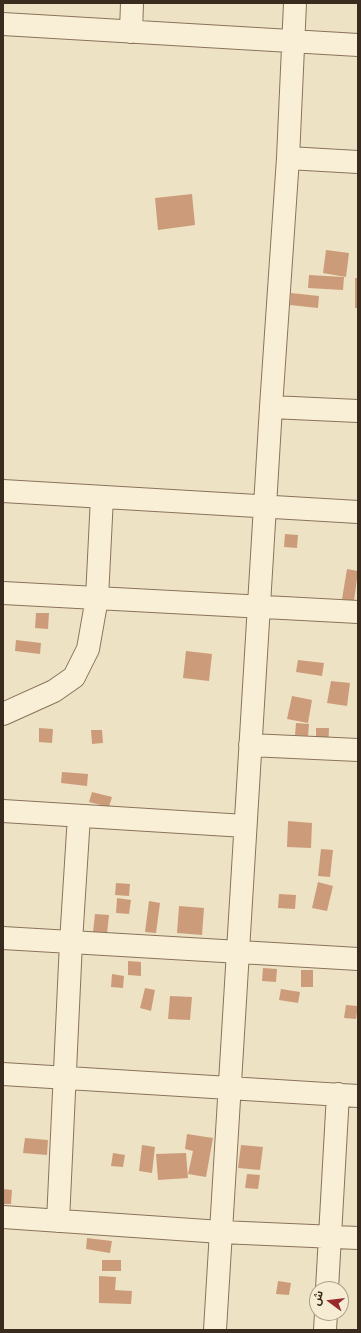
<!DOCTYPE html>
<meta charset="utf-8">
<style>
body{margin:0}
#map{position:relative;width:361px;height:1333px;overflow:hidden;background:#eee2c4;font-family:Spectral,"Noto Sans Arabic",serif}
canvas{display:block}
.frame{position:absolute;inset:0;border:4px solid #392b1e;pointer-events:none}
.north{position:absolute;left:309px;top:1281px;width:40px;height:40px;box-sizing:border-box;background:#f6ecd3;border:1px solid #aa9f8b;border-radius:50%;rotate:285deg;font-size:11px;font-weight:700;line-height:16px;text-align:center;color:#392b1e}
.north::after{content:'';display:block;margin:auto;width:14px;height:18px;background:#982a2b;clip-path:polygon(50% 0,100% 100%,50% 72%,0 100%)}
</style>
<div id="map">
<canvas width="361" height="1333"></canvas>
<div class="frame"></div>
<div class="north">ش</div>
</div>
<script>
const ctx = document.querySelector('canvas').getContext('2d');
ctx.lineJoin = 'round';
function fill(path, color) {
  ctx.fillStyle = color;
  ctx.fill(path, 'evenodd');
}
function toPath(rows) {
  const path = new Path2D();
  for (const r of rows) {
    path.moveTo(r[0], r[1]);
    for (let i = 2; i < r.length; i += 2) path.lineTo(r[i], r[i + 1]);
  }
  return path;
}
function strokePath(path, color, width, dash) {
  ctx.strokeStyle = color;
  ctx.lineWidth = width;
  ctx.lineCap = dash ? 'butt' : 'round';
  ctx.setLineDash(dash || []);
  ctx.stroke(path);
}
const building = toPath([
 [192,194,195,225,158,230,155,198],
 [326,250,349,253,346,277,323,273],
 [309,275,344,277,343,290,308,288],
 [355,278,358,278,358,308,355,308],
 [291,293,319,296,318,308,290,305],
 [285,534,298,535,297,548,284,547],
 [347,569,358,571,354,601,342,599],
 [36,613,49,613,48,629,35,628],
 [16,640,41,643,40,654,15,651],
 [186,651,212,654,209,681,183,678],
 [298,660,324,663,322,676,296,672],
 [331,681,350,683,347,706,327,703],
 [292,696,312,700,308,723,287,719],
 [296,723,309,724,308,736,295,735],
 [39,728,53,729,52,743,39,742],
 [316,728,329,728,328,755,316,755],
 [91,730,102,730,103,743,92,744],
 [62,772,88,774,87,786,61,783],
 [92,792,112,797,109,807,89,802],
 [288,821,312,823,311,848,287,847],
 [321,849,333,850,330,877,318,876],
 [318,882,333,886,327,911,312,908],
 [116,883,130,884,129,896,115,895],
 [279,894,296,895,295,909,278,908],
 [117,898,131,900,129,914,116,913],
 [149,901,160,903,156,933,145,932],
 [179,906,204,908,202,935,177,933],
 [95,914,109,915,107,934,93,932],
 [128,961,141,962,141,976,128,975],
 [263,968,277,969,276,982,262,981],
 [301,970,313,970,313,987,301,987],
 [112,974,124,976,123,988,111,987],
 [145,988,155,990,151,1011,140,1008],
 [281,989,300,992,298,1003,279,1000],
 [170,996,192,997,190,1020,168,1019],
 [346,1005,358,1006,356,1019,344,1018],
 [187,1134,213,1138,206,1177,188,1174,193,1151,185,1149],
 [25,1138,48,1140,47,1155,23,1153],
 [142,1145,155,1147,152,1173,139,1171],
 [241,1145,263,1147,260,1170,238,1168],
 [113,1153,125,1155,123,1167,111,1166],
 [186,1153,188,1178,158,1180,156,1154],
 [247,1174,260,1175,258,1189,245,1188],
 [3,1189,12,1190,11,1204,3,1204],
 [87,1238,112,1241,110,1253,86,1249],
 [102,1260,121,1260,121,1271,102,1271],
 [99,1276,116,1277,115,1290,132,1291,131,1304,99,1303],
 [278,1281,291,1283,289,1295,276,1294]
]);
const minor = toPath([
 [3,24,358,45],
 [131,32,132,3],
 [288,158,358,162],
 [271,407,358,411],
 [3,491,358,512],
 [3,593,358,612],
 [3,714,54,691,74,677,88,649,97,598,102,497],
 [250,745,358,750],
 [3,811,245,826],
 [3,938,358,959],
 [3,1074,358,1096],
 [3,1217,221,1232,358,1238],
 [58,1221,71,942,79,816],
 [327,1289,338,1094],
 [215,1330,271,407,288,158,295,3],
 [325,1330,326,1313]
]);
fill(building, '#cc9c7a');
strokePath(minor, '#89735a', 24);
strokePath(minor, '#f9efd7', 22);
</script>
